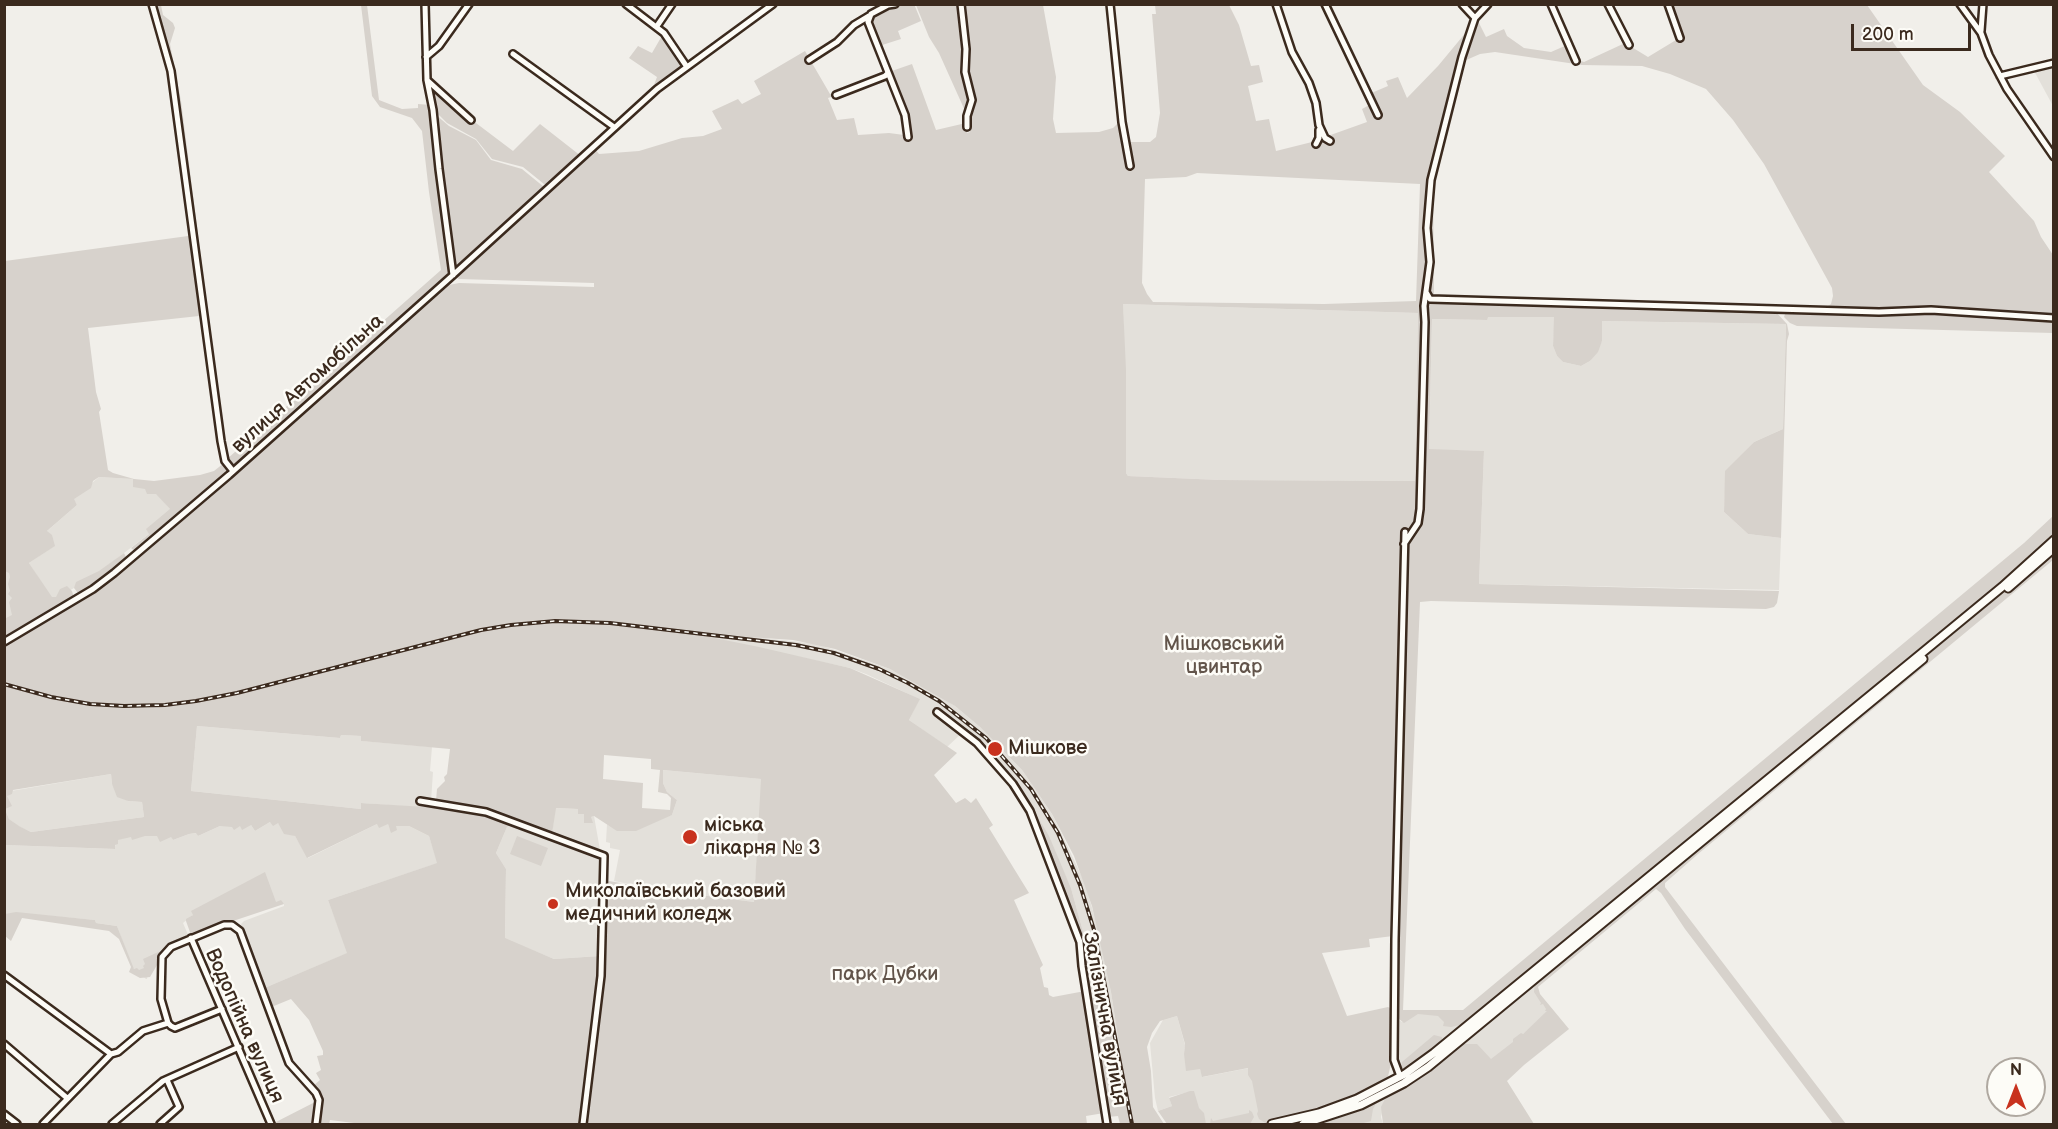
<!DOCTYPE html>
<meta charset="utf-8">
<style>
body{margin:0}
#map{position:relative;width:2058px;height:1129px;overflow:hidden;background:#f1efea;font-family:"Balsamiq Sans",sans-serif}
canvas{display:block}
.frame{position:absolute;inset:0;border:6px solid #3b2a1e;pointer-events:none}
.north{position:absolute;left:1986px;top:1057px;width:60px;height:60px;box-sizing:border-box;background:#fdfcf7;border:2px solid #afa8a0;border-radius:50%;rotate:0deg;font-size:16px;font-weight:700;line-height:24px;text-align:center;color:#3b2a1e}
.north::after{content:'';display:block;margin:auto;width:21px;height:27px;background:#c8321e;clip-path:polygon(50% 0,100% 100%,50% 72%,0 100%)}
.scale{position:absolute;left:1851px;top:24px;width:120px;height:27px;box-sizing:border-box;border:3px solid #3b2a1e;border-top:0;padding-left:8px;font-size:18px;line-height:21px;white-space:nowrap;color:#3b2a1e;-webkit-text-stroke:4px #fdfcf7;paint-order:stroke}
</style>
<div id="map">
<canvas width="2058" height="1129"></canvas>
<div class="frame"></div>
<div class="north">N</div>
<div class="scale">200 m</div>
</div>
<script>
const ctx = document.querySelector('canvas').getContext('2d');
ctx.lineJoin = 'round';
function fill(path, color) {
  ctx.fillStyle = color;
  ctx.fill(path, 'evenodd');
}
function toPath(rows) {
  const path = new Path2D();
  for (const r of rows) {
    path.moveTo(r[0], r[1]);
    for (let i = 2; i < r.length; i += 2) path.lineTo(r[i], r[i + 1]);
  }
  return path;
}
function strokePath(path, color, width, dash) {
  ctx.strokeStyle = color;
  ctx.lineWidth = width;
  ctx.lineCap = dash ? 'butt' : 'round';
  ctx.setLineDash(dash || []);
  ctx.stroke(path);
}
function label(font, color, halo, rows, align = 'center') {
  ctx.font = font + ' "Balsamiq Sans",sans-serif';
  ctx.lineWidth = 5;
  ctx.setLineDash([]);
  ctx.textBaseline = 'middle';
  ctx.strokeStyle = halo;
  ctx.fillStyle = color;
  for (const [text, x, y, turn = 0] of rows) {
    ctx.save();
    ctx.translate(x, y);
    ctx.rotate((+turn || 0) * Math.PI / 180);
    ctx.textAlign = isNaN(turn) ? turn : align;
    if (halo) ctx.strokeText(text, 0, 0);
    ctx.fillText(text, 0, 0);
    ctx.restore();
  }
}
const built = toPath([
 [2053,65,2053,106,2033,69],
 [1123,304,1418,313,1415,481,1220,480,1128,476,1126,473],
 [1487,317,1555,317,1553,346,1557,356,1563,362,1581,366,1590,361,1602,341,1602,321,1786,324,1783,429,1754,442,1726,471,1724,512,1748,534,1781,538,1779,590,1479,584,1484,451,1429,450,1432,319,1487,320],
 [99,477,134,479,155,491,171,510,147,529,150,533,98,573,53,601,29,563,54,546,46,532,77,505,73,499],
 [4,539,18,625,5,627],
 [576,619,609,621,817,644,890,669,929,689,955,706,980,727,1022,770,1052,814,1085,883,1098,929,1111,992,1123,1070,1133,1124,1131,1124,1115,1048,1071,888,1040,821,1023,794,996,761,962,733,947,747,909,720,919,699,866,674,850,668,685,632,596,623,554,622,481,631,236,694,165,706,123,708,89,705,31,693,5,685,4,683,51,696,103,704,165,704,195,700,236,692,480,629,531,621],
 [197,726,340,738,341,735,361,736,362,741,432,747,430,771,433,772,431,801,427,808,362,803,361,809,191,791],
 [663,770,762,779,754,902,654,889,614,881,620,850,610,848,610,843,606,842,607,824,610,826,672,815,677,800,667,792,663,783],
 [111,774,112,784,128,801,142,802,144,817,31,832,18,826,9,819,5,809,5,792],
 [555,808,578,809,591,817,594,816,600,850,598,852,552,834],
 [270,822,278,823,295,836,308,858,377,824,388,824,390,829,396,826,409,826,429,836,438,863,328,900,348,953,262,989,241,924,244,921,284,906,284,904,276,902,193,915,183,923,189,937,173,945,149,967,147,979,146,979,132,967,117,926,96,923,95,920,16,913,5,921,5,845,114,849,117,840,131,836,171,836,173,840,189,834,197,833,198,836,220,826,251,825,255,831],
 [513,823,598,858,601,866,600,956,554,959,505,939,506,869,496,853,507,827],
 [1535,981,1536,991,1549,1011,1492,1062,1464,1044,1523,994],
 [1416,1013,1439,1015,1460,1026,1464,1024,1403,1069,1401,1068,1396,1054,1396,1018,1402,1022],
 [1177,1016,1185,1045,1184,1054,1200,1069,1203,1077,1249,1068,1263,1119,1267,1124,1202,1124,1193,1091,1169,1097,1172,1106,1158,1111,1155,1098,1150,1043,1163,1020],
 [1397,1091,1386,1097,1381,1117,1383,1124,1310,1124,1349,1112]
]);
const green = toPath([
 [914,4,921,21,898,31,901,39,879,46,869,22,870,16,888,6],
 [154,5,161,5,163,15,173,23,175,28,170,44,181,101,202,266,199,269,172,71],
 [361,5,367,5,379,100,402,109,418,108,418,104,431,105,451,272,449,276,232,468,227,459,441,270,429,192,422,131,412,118,380,107,372,96],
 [916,5,960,5,964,65,971,94,966,113,939,53,929,37],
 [961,5,1043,5,1056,77,1053,119,1056,133,1099,132,1113,128,1118,123,1123,122,1126,142,1150,142,1156,137,1160,113,1152,14,1156,14,1155,5,1229,5,1239,25,1251,66,1259,65,1263,82,1248,86,1256,121,1269,119,1276,151,1316,141,1318,125,1325,137,1367,122,1362,109,1373,103,1369,94,1388,86,1386,81,1398,77,1407,98,1438,66,1472,25,1430,180,1429,247,1420,416,1418,509,1416,523,1411,530,1403,530,1393,936,1369,939,1370,947,1322,953,1347,1016,1388,1007,1390,1008,1390,1047,1392,1049,1392,1059,1387,1081,1357,1098,1267,1124,1259,1119,1257,1114,1258,1111,1252,1081,1248,1075,1248,1068,1202,1077,1200,1069,1186,1071,1184,1054,1185,1044,1177,1016,1160,1021,1152,1033,1147,1047,1151,1071,1153,1107,1164,1124,1133,1124,1123,1070,1111,992,1092,906,1074,856,1052,814,1022,770,980,727,955,706,890,669,835,649,793,640,749,637,609,621,554,619,531,621,480,629,236,692,195,700,165,704,124,705,90,703,51,696,5,683,4,644,94,591,444,286,459,283,594,287,594,283,459,279,455,277,594,148,599,154,639,151,682,138,703,136,722,129,712,111,738,99,742,104,761,94,754,81,805,51,830,94,836,94,837,95,828,98,837,120,854,118,858,135,889,133,904,135,908,132,889,72,912,64,936,130,966,123,967,133,970,132,968,121,971,108],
 [1197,173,1420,184,1416,301,1324,304,1153,302,1147,294,1142,283,1145,179,1186,177],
 [1123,304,1418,313,1415,481,1220,480,1128,476,1126,473,1126,370],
 [1669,5,1867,5,1923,85,1960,112,2005,156,1989,172,2034,221,2041,237,2053,255,2053,317,1936,312,2023,319,2053,319,2053,333,1797,326,1790,323,1784,317,1786,311,1431,298,1427,291,1430,194,1463,58,1477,19,1486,37,1504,29,1507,36,1524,48,1551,52,1567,45,1578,60,1584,62,1625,43,1648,57,1681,37],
 [1495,52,1582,65,1642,66,1670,74,1706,89,1733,120,1764,164,1832,288,1833,296,1831,304,1825,308,1438,298,1434,296,1433,182,1464,61,1480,54],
 [663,34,684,66,656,87,654,85,657,77,629,58,638,46,652,53],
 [429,83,472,120,513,151,540,124,581,156,549,185,544,184,523,167,492,159,476,139,447,123,435,111],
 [435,114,449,126,476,140,491,160,522,169,544,187,457,269,455,267,440,169],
 [192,233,203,320,199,316,88,328,96,392,101,409,99,412,108,470,113,473,134,479,154,481,200,475,214,471,224,463,230,471,136,552,131,548,149,534,146,529,170,509,156,494,147,494,145,489,133,487,133,479,99,477,93,481,91,488,74,499,77,505,47,531,52,535,55,546,29,563,52,597,56,597,60,589,67,586,72,591,74,598,5,639,6,618,12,615,9,602,12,598,8,594,10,591,8,584,10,577,9,573,5,571,5,261,188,236],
 [1427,300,1441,303,1775,311,1787,324,1789,334,1787,341,1781,538,1748,534,1724,512,1725,471,1754,442,1783,429,1786,324,1602,321,1602,341,1598,352,1590,361,1581,366,1563,362,1557,356,1553,346,1554,317,1488,317,1487,320,1432,319,1429,449,1484,451,1479,584,1779,591,1777,603,1774,607,1766,609,1431,601,1420,602,1403,1010,1463,1010,2024,543,2053,516,2053,537,2040,550,1529,972,1464,1024,1451,1027,1443,1026,1444,1022,1438,1016,1418,1014,1404,1023,1399,1019,1399,936,1397,934,1406,545,1420,524],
 [2053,551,2053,560,1698,854,1665,883,1665,887,1846,1124,1833,1124,1685,929,1661,893,1656,889,1538,987,1540,994,1569,1029,1524,1065,1507,1081,1534,1124,1383,1124,1381,1107,1386,1097,1421,1078,1464,1044,1477,1044,1491,1059,1513,1042,1513,1039,1521,1033,1523,1034,1547,1011,1545,1011,1546,1009,1543,1004,1540,1005,1541,1003,1534,992,1535,981],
 [124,553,127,559,92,587,80,594,78,593,74,588,76,582,99,571],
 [554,622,596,623,685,632,759,647,850,668,920,699,909,720,957,753,934,775,956,803,965,798,971,803,976,798,993,825,989,828,1029,893,1014,900,1043,965,1040,968,1044,987,1048,988,1049,995,1053,997,1085,991,1104,1113,1086,1116,1087,1124,354,1124,354,1123,330,1120,329,1124,318,1124,320,1096,313,1086,320,1080,316,1073,321,1070,317,1056,323,1055,323,1051,309,1020,291,999,269,1008,262,989,347,953,328,900,437,863,429,836,409,826,396,826,397,830,391,833,388,824,379,828,377,824,307,858,295,836,284,834,278,823,273,826,270,822,255,831,251,825,242,830,240,826,234,830,232,827,220,826,198,836,196,833,189,834,173,840,171,837,160,842,157,836,145,836,132,840,131,837,118,840,118,844,115,845,115,849,5,845,5,685,51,698,102,707,148,708,182,705,236,694,481,631],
 [197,726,340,738,341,735,361,736,361,741,450,749,447,774,444,777,445,781,437,789,436,801,487,811,552,834,556,808,578,809,578,814,584,814,584,823,593,823,591,817,594,816,617,831,636,831,672,815,677,800,667,792,663,783,663,770,761,779,754,902,654,889,609,881,605,884,600,956,554,959,505,938,506,869,496,853,507,827,513,823,485,814,427,803,426,807,361,803,361,809,191,791],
 [604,755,651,759,651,769,660,770,658,792,667,794,671,798,670,810,642,808,643,783,603,779],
 [111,774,112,784,117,797,128,801,142,802,144,817,31,832,19,826,9,819,5,809,12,806,7,796,12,794,13,790],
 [1030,804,1049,836,1071,888,1115,1048,1131,1124,1120,1124,1118,1116,1108,1117,1083,966,1081,941,1028,805],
 [517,836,548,848,541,866,510,854],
 [265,872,276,902,281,900,284,904,191,935,186,921,186,919,193,915,191,911],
 [16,912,95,920,96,923,117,926,134,969,137,968,139,970,144,968,143,966,145,964,143,959,167,948,150,977,140,978,129,972,131,967,119,939,109,931,22,918,11,941,5,936,6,919,5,914],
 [1434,1035,1442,1037,1442,1042,1407,1069,1401,1068,1402,1062],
 [1190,1091,1194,1091,1199,1108,1204,1113,1206,1124,1167,1124,1158,1111,1172,1106,1169,1098],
 [1378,1100,1373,1109,1371,1121,1360,1124,1315,1124],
 [317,1101,314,1124,272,1124],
 [1249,1110,1252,1112,1254,1117,1250,1124,1210,1124,1211,1118,1213,1121,1249,1113]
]);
const minor = toPath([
 [152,4,171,71,221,441,225,461,233,471],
 [425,4,427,80,433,110,439,169,453,275],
 [626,4,664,33,687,67],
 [895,4,888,5,871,14,868,22,905,115,908,137],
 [961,4,966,49,965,72,972,100,967,116,967,127],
 [1110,4,1122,122,1130,166],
 [1276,4,1292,52,1309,83,1316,103,1319,125,1325,138,1330,141],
 [1325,4,1378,115],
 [1462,4,1475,18],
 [1551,4,1576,61],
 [1608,4,1629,45],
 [1668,4,1680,38],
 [1960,4,1981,33,1989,55,2007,89,2054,157],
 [657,26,672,4],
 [1981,31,1983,4],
 [513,54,614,127],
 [426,57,439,46,469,4],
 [809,60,837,42,854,25,869,16],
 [2000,76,2054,63],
 [427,80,471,120],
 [836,95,885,76,888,73],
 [1316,144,1319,138,1319,130],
 [1426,292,1430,299,1879,312,1931,310,2054,318],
 [1404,544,1418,523,1420,509,1425,322,1424,306,1430,262,1427,228,1431,180,1462,57,1475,18,1488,4],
 [4,642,93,589,114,573,229,475,453,275,657,89,773,4],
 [937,712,977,743,1013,784,1030,811,1080,942,1082,966,1107,1124],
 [420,801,486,812,604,856,601,976,583,1124],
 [191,938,271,1124],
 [4,975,111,1054],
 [222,1009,175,1028,171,1026,168,1023,161,999,162,957,171,947,224,925,232,925,240,931,289,1063,316,1093,319,1100,316,1124],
 [4,1044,67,1098],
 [1400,1076,1394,1060,1395,939,1405,532],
 [4,1114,17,1124],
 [43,1124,111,1054,118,1052,143,1031,168,1023],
 [112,1124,163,1081,239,1047],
 [160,1124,179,1107,167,1080]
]);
const major = toPath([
 [2008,588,2054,548],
 [1272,1124,1319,1113,1357,1099,1405,1074,1434,1053,1928,648,2002,587,2054,540],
 [1303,1124,1361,1105,1404,1083,1428,1067,1923,659]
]);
const rail = toPath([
 [4,684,51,697,90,704,124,706,165,705,196,701,237,693,481,630,511,625,555,621,610,623,796,645,834,653,879,669,908,683,939,701,986,738,1031,789,1058,833,1080,885,1094,930,1132,1124]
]);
const markers = [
 [995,749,8,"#c8321e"],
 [690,837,8,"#c8321e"],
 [553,904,6,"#c8321e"]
];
const streetNames = [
 ["вулиця Автомобільна",308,384,-42],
 ["Залізнична вулиця",1104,1019,80],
 ["Водопійна вулиця",244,1026,66]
];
const parkNames = [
 ["Мішковський",1224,645],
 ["цвинтар",1224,668],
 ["парк Дубки",885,975]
];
const poiNames = [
 ["Мішкове",1008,749],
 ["міська",704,826],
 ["лікарня № 3",704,849],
 ["Миколаївський базовий",565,892],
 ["медичний коледж",565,915]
];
fill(built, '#e3e0da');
fill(green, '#d7d2cc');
strokePath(minor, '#3b2a1e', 10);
strokePath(major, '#3b2a1e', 11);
strokePath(minor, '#fdfcf7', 5);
strokePath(major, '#fdfcf7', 7);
strokePath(rail, '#3b2a1e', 4);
strokePath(rail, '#fdfcf7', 1.5, [4.5]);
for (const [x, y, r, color] of markers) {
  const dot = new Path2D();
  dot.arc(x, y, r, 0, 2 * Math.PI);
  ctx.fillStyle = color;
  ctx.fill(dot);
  strokePath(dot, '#fdfcf7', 2);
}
label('20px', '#3b2a1e', '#fdfcf7', streetNames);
label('20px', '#62544a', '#fdfcf7', parkNames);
label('20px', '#3b2a1e', '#fdfcf7', poiNames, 'left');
</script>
